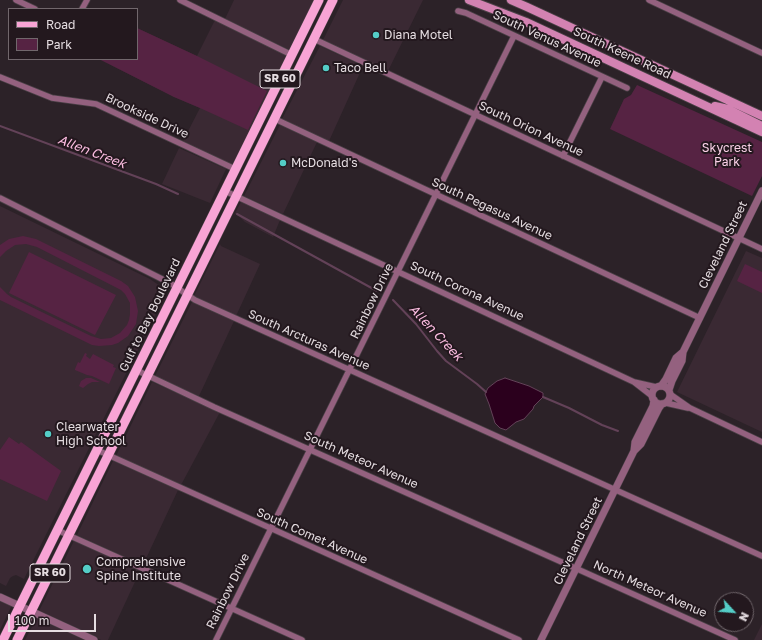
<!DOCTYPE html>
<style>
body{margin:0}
#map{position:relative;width:762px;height:640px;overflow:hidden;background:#2c2228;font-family:"Golos Text",sans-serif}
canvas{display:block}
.legend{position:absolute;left:8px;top:8px;width:130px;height:52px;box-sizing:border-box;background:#23181e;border:1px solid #71676c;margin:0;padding:5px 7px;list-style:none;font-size:12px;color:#e5dde1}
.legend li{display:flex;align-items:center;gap:8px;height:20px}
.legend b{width:20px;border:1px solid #71676c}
.north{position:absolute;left:714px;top:592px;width:40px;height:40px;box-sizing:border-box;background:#23181e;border:1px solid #71676c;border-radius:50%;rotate:116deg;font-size:11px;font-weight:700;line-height:16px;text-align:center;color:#e5dde1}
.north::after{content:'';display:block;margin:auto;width:14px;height:18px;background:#54cdc7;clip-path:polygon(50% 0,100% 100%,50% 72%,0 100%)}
.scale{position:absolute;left:8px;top:614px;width:88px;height:18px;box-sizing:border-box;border:2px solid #e5dde1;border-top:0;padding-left:5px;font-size:12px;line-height:14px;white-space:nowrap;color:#e5dde1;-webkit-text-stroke:3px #23181e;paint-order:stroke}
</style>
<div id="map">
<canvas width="762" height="640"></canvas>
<ul class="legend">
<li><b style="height:5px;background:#f8a4d5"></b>Road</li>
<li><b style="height:11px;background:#562343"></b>Park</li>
</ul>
<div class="north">N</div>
<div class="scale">100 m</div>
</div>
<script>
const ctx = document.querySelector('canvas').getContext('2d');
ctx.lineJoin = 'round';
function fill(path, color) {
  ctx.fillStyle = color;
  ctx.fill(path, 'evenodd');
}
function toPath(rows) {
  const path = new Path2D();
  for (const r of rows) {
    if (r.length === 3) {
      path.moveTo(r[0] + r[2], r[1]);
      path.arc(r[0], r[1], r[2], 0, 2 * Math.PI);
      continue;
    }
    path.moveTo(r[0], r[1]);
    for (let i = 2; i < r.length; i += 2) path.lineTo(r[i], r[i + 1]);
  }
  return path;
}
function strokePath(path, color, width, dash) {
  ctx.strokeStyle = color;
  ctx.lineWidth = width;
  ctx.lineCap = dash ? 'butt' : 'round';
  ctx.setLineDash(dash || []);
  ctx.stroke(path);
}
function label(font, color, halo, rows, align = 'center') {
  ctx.font = font + ' "Golos Text",sans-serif';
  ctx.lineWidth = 4;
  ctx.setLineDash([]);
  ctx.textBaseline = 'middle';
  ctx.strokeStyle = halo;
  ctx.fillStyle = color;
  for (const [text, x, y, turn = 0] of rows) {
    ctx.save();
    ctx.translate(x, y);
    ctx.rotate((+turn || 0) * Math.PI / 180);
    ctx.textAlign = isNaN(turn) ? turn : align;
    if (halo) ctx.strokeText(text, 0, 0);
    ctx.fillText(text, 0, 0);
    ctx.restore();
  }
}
const built = toPath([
 [234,0,315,0,290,50,225,19],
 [343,0,423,0,388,71,323,40],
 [215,20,288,55,232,165,183,141,200,108,174,97,99,59,137,59,137,28,197,56],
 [320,46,363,66,329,141,282,119],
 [280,125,317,142,283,214,244,196],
 [179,148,226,169,210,203,162,184],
 [241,202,280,220,273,237,245,222,239,216,236,214,234,215],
 [0,206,150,279,160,286,166,293,24,579,16,575,13,576,10,578,6,586,0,583],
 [220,244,221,246,260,264,236,316,194,296],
 [746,251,762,258,762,432,677,392],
 [192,302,234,321,199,396,155,376],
 [152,382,220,412,181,485,116,456],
 [113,461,178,490,143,565,77,535],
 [74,541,140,571,108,640,101,640,39,611],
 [0,600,12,605,0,630],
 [37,617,86,640,25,640],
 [762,624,762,640,754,640]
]);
const green = toPath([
 [137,28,197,56,267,91,248,130,200,108,174,97,99,59,137,59],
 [637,85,762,142,762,176,752,196,610,129,624,99,631,95],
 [23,236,36,239,121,281,128,286,135,297,138,311,136,324,128,336,118,343,112,345,99,346,92,345,0,300,0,287,7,294,11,297,91,336,101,339,111,338,120,333,127,325,129,320,130,314,130,303,125,294,121,290,37,247,26,244,15,245,6,251,0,257,0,245,9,239],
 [29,252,116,295,95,335,9,293],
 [745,264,762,272,762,293,737,281],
 [85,353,87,354,86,356,90,359,93,354,114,365,113,367,116,368,109,384,92,376,87,375,75,370,75,369,78,362,80,363],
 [86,378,91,378,100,382,92,382,88,384,83,388,79,386,81,381],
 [9,437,19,444,21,442,61,471,47,501,0,479,0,450]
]);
const water = toPath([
 [505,378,529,386,543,393,543,397,534,406,533,409,524,419,516,422,506,430,500,428,495,423,489,404,485,394,488,388,497,381,505,378]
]);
const stream = toPath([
 [0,126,156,184,178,194],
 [237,214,377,291],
 [393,300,416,324,437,351,446,361,477,384,486,392],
 [543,397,569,408,602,425,618,431]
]);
const minor = toPath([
 [16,0,35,9],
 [180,0,292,55],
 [649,0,762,53],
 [82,9,87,0],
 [458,11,466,13,627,88],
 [314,39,762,249],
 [0,77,52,98,96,104,235,169],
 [275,119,700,318],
 [563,156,602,77],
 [225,191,634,382,652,396],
 [0,198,170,283,195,300,762,556],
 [136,370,214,407,584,572,735,640],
 [634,382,656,387],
 [670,394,690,408,762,442],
 [666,403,688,408],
 [97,450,519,640],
 [57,530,302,640],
 [216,640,514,36]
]);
const tertiary = toPath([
 [661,395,9],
 [661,386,666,379,676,358,683,352],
 [669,390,672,381,682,361,683,352,762,191],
 [634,451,635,442,653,406,654,400],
 [0,597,94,640],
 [541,640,634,451,641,444,659,408,662,404]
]);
const secondary = toPath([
 [469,0,526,22,762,132],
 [511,0,527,7,762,116],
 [715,106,728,109,762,126]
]);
const primary = toPath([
 [3,640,319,0],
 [17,640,333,0]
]);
const markers = [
 [376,35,4,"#54cdc7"],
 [326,68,4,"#54cdc7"],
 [283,163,4,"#54cdc7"],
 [48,434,4,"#54cdc7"],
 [87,569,5,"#54cdc7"]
];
const shields = [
 [280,79,40],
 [50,573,40]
];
const shieldNames = [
 ["SR 60",280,79],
 ["SR 60",50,573]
];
const poiNames = [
 ["Diana Motel",384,35],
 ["Taco Bell",334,68],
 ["McDonald's",291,163],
 ["Clearwater",56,427],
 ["High School",56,441],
 ["Comprehensive",96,562],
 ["Spine Institute",96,576]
];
const streetNames = [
 ["South Venus Avenue",547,39,25],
 ["South Keene Road",622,53,25],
 ["Brookside Drive",147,116,25],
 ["South Orion Avenue",531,129,25],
 ["South Pegasus Avenue",492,209,25],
 ["Cleveland Street",723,245,-64],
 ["South Corona Avenue",467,291,25],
 ["Rainbow Drive",372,301,-64],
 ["Gulf to Bay Boulevard",150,315,-64],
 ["South Arcturas Avenue",309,340,24],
 ["South Meteor Avenue",361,460,24],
 ["South Comet Avenue",312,536,24],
 ["Cleveland Street",578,541,-64],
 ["North Meteor Avenue",650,589,24],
 ["Rainbow Drive",228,591,-64]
];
const parkNames = [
 ["Skycrest",727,148],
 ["Park",727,162]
];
const waterNames = [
 ["Allen Creek",92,152,21],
 ["Allen Creek",436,333,47]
];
fill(built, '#3a2933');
fill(green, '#562343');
fill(water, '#2b001d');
strokePath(water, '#634258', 1);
strokePath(stream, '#634258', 2);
strokePath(minor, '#4a4046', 7);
strokePath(tertiary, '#4a4046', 8);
strokePath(secondary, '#4a4046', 10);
strokePath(primary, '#4a4046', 10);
strokePath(minor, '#94617f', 5.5);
strokePath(tertiary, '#94617f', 7);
strokePath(secondary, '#d382b2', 8);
strokePath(primary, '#f8a4d5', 9);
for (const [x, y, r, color] of markers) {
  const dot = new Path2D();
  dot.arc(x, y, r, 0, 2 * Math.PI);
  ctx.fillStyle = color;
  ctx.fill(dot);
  strokePath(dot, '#23181e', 1.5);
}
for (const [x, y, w] of shields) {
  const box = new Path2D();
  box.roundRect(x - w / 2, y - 9, w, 18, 3);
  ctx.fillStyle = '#23181e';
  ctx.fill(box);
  strokePath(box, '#e5dde1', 1);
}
label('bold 11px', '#e5dde1', null, shieldNames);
label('12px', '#e5dde1', '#23181e', poiNames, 'left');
label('12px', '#e5dde1', '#23181e', streetNames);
label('12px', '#fad0e7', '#23181e', parkNames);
label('italic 13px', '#fabbdf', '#23181e', waterNames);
</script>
